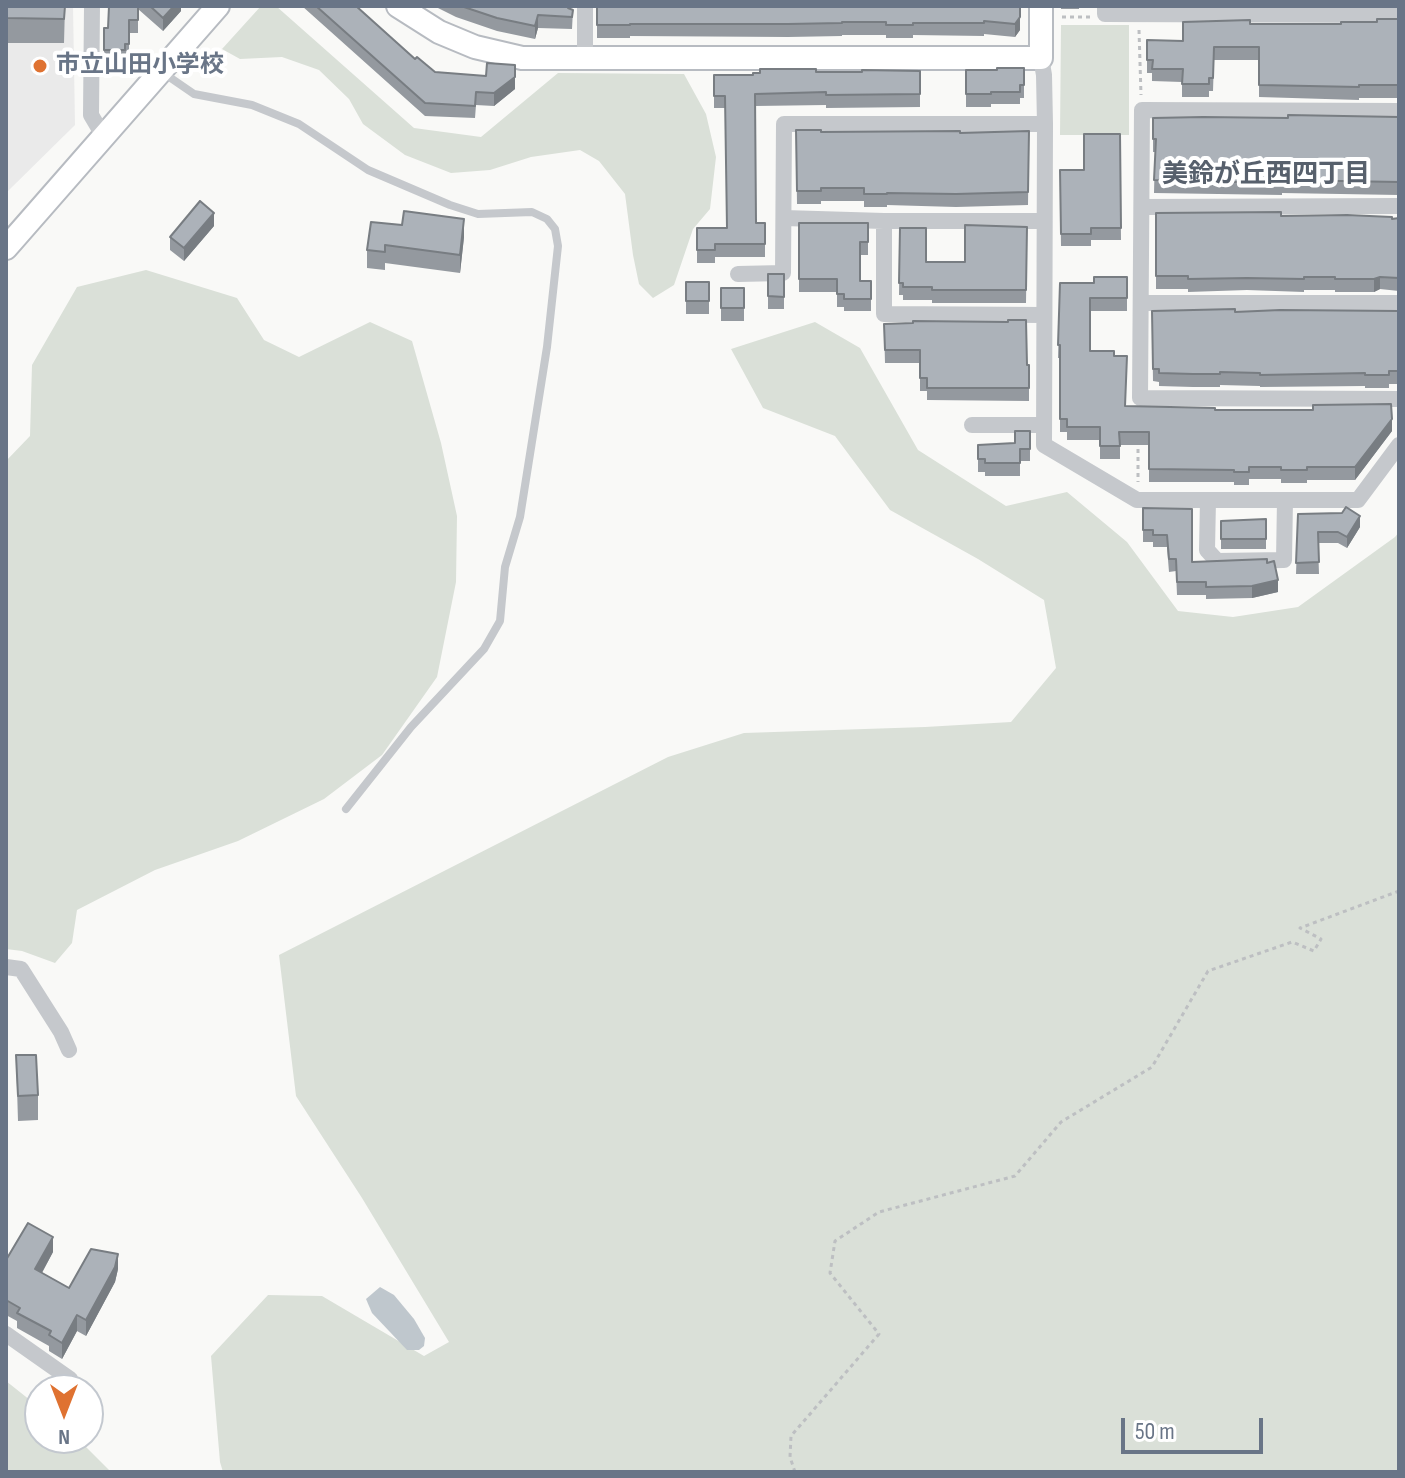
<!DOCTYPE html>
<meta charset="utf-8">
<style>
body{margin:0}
#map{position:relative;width:1405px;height:1478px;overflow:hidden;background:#f9f9f7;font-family:"Sofia Sans Condensed",sans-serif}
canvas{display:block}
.frame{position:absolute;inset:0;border:8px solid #697587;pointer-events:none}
.north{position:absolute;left:24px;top:1374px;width:80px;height:80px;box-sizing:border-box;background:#fff;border:2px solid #c3c8cf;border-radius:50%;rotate:180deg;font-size:22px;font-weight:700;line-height:32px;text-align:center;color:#697587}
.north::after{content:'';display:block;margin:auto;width:28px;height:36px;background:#df7231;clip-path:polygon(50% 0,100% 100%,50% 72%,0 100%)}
.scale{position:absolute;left:1121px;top:1418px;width:142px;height:36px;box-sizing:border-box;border:4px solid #697587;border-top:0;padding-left:10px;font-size:24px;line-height:28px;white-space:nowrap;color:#697587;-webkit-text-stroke:6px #fff;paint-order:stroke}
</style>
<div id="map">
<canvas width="1405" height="1478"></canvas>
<div class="frame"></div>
<div class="north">N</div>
<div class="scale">50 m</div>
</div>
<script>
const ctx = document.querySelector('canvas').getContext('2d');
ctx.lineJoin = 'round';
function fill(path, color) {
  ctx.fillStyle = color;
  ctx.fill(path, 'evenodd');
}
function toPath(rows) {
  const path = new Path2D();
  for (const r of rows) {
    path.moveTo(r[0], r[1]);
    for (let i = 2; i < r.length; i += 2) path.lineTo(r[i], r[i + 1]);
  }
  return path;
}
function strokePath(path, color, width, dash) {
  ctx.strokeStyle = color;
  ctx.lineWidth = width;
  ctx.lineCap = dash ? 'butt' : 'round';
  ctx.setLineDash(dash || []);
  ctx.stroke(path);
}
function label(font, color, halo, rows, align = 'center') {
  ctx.font = font + ' "Sofia Sans Condensed","Noto Sans JP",sans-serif';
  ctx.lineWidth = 8;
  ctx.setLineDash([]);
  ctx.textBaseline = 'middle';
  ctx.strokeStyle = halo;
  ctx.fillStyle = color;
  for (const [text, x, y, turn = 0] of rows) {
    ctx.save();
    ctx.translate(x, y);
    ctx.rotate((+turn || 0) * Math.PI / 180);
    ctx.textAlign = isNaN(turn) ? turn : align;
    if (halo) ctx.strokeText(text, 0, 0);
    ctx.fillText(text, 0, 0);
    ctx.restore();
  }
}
const built = toPath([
 [6,6,73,6,75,125,6,193]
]);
const green = toPath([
 [261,6,276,6,414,128,481,137,558,73,684,74,706,114,716,157,710,209,693,229,674,285,653,298,639,284,633,255,625,194,599,161,580,150,531,157,490,170,451,173,405,155,363,124,349,99,319,70,282,57,240,59,222,49],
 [1061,25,1129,25,1129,135,1060,135],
 [146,270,237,298,264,340,299,357,370,322,412,341,441,443,457,516,456,582,437,677,382,755,324,799,238,841,155,870,77,910,72,943,55,963,22,951,6,949,6,461,30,436,32,365,77,287],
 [815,322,860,348,918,450,1006,506,1067,492,1127,542,1178,611,1233,617,1298,607,1395,537,1399,532,1399,1472,223,1472,220,1462,211,1356,268,1295,322,1296,424,1356,449,1342,362,1198,296,1096,279,955,668,757,744,733,925,727,1011,722,1056,668,1044,600,978,559,890,510,835,436,763,408,731,349],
 [6,1381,40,1408,40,1438,77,1438,111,1472,6,1472]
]);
const water = toPath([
 [380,1287,394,1295,414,1319,425,1338,424,1346,419,1350,407,1350,372,1313,366,1299]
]);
const path = toPath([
 [1062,17,1090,17],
 [1139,30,1141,95],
 [1138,441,1138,482],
 [795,1472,790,1457,791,1436,879,1334,830,1273,835,1241,879,1212,1015,1176,1061,1122,1152,1067,1208,971,1292,942,1314,951,1321,939,1300,928,1399,891]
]);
const lane = toPath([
 [162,72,194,94,252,105,299,124,368,170,450,205,478,214,532,212,547,219,555,229,558,246,547,347,520,517,505,567,500,621,484,649,411,727,346,809]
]);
const street = toPath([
 [92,6,91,115,104,137],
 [1105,6,1105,14,1399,15],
 [585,57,585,6],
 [1041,58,1044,75,1045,124,1044,445,1137,500,1358,500,1399,445],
 [1399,111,1142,110,1140,398,1399,399],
 [1142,207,1399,206],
 [784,218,884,221,1044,221],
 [884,221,884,314,1044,315],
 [738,274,783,273,784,124,1045,124],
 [1141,303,1399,303],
 [972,425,1044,425],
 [1208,500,1207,550,1217,561,1284,560,1285,500],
 [6,967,21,969,61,1032,69,1050],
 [6,1334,70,1379]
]);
const secondary = toPath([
 [398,6,439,32,475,47,522,58,1041,58,1041,6],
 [6,248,218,6]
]);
const wall = toPath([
 [7,6,65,6,64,43,7,43],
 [109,6,181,6,181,11,163,31,138,9,138,33,129,33,129,57,125,57,125,63,104,63,104,28,108,28],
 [302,6,356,6,415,59,435,72,515,89,494,106,476,105,475,118,425,116],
 [434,6,568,6,568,9,573,10,572,29,538,28,535,39,497,31,456,17],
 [597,6,1020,6,1020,30,1015,37,984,34,984,36,913,35,913,38,886,38,886,35,842,35,842,36,788,37,630,36,630,38,597,38],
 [1061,6,1079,6,1079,9,1061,9],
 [1399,19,1399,98,1359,98,1359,100,1259,97,1259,60,1214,60,1213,91,1209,91,1209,97,1182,97,1182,82,1152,81,1152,73,1147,73,1147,40,1183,41,1250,24,1341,24,1377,22],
 [1024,68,1024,98,1020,98,1020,104,991,104,991,107,966,107,966,70],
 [920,71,920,107,826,108,826,105,755,106,756,223,765,223,765,257,715,257,715,263,697,263,697,228,727,228,725,108,714,108,714,75,753,75,760,73],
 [1399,117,1399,195,1282,193,1282,195,1154,193,1155,152,1153,152,1153,118],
 [796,130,821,132,960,133,1029,131,1028,205,956,207,887,205,887,207,864,207,864,201,821,201,821,204,797,204],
 [1120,134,1121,240,1091,240,1091,246,1061,246,1060,170,1084,170],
 [1156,213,1399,218,1399,291,1380,289,1374,292,1335,292,1335,290,1304,290,1304,292,1247,290,1188,292,1188,289,1156,289],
 [371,222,464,237,460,273,385,263,385,270,367,268,367,250],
 [799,223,868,223,868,255,860,255,860,281,871,281,871,311,844,311,844,307,837,307,837,292,799,292],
 [214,226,184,261,170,250,170,237],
 [1027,227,1026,303,932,303,932,300,903,300,903,295,899,295,900,228,926,262,965,262],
 [768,274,784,274,784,309,768,309],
 [1127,277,1127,311,1090,311,1090,351,1114,356,1126,406,1215,410,1392,431,1355,480,1307,480,1307,483,1281,483,1281,479,1249,479,1249,485,1234,485,1234,482,1149,482,1149,445,1120,445,1120,459,1100,459,1100,440,1067,440,1067,432,1060,432,1060,358,1058,358,1060,283,1094,283],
 [686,282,709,282,709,314,686,314],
 [721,288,744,288,744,321,721,321],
 [1152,311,1399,311,1399,384,1389,384,1389,388,1365,388,1365,386,1260,387,1260,386,1220,385,1220,387,1193,387,1159,386,1159,382,1153,381],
 [884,324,1029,365,1029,401,927,400,927,391,920,391,920,363,885,363],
 [1030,431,1030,461,1020,461,1020,476,985,476,985,472,978,472,978,445,1015,443],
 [1143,508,1192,562,1267,563,1278,592,1252,598,1206,599,1206,595,1177,595,1176,571,1169,572,1167,547,1153,547,1153,542,1143,542],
 [1298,514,1360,527,1347,548,1338,543,1318,543,1319,574,1296,574],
 [1266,519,1266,549,1221,549,1221,521],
 [16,1055,38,1095,38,1120,18,1121],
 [53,1252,42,1273,69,1288,118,1269,115,1282,86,1336,77,1331,62,1359,49,1351,49,1346,17,1328,17,1321,6,1315,6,1260]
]);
const shadedWall = toPath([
 [174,6,181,6,181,11,163,31,163,18],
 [538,15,538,28,535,39,535,26],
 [1020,17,1020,30,1015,37,1015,24],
 [515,65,515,89,494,106,494,93],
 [214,213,214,226,184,261,184,248],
 [464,219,464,237,460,273,460,255],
 [1380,277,1380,289,1374,292,1374,279],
 [1392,419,1392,431,1355,480,1355,467],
 [1360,516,1360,527,1347,548,1347,537],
 [1278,580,1278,592,1252,598,1252,586],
 [53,1237,53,1252,35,1285,35,1269],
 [118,1254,118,1269,115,1282,86,1336,86,1320],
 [77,1315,77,1331,62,1359,62,1343]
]);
const building = toPath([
 [7,6,65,6,64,19,7,18,7,6],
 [109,6,138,6,138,20,129,20,129,44,125,44,125,50,104,50,104,28,108,28,109,6],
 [150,6,174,6,163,18,150,6],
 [316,6,356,6,415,59,417,57,435,72,486,76,487,63,515,65,515,77,494,93,476,92,475,106,425,103,316,6],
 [461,6,568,6,568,8,573,10,572,17,538,15,535,26,497,18,461,6],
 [597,6,1020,6,1020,17,1015,24,984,21,984,23,913,23,913,25,886,25,886,22,842,22,842,23,788,24,630,24,630,25,597,25,597,6],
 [1377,19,1399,19,1399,85,1359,85,1359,87,1259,85,1259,47,1214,47,1213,78,1209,78,1209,84,1182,84,1183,69,1152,69,1153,60,1147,60,1147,40,1183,41,1183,22,1250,20,1250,24,1341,24,1341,22,1377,22,1377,19],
 [997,68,1024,68,1024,85,1020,85,1020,92,991,92,991,94,966,94,966,70,997,70,997,68],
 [760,69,816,69,816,72,862,72,862,70,920,71,920,94,826,95,826,92,755,94,756,223,765,223,765,244,715,244,715,250,697,250,697,228,727,228,725,96,714,96,714,75,753,75,753,73,760,73,760,69],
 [1288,115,1399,117,1399,182,1282,180,1282,183,1154,180,1156,139,1153,139,1153,118,1203,117,1288,118,1288,115],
 [796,130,821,130,821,132,960,131,960,133,1029,131,1028,192,956,194,887,193,887,194,864,194,864,188,821,188,821,191,797,191,796,130],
 [1084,134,1120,134,1121,228,1091,228,1091,234,1061,234,1060,170,1084,170,1084,134],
 [200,201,214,213,184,248,170,237,200,201],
 [404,211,464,219,460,255,385,245,385,252,367,250,371,222,402,225,404,211],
 [1281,212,1281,216,1347,215,1392,217,1392,219,1399,218,1399,278,1380,277,1374,279,1335,279,1335,277,1304,277,1304,279,1247,278,1188,279,1188,276,1156,276,1156,213,1281,212],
 [799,223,868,223,868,242,860,242,860,281,871,281,871,299,844,299,844,294,837,294,837,279,799,279,799,223],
 [965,225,1027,227,1026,290,932,290,932,287,903,287,903,283,899,283,900,228,926,228,926,262,965,262,965,225],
 [768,274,784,274,784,297,768,296,768,274],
 [1094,277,1127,277,1127,298,1090,298,1090,351,1114,351,1114,356,1127,356,1125,406,1215,408,1215,410,1313,410,1313,405,1391,404,1392,419,1355,467,1307,467,1307,470,1281,470,1281,467,1249,467,1249,472,1234,472,1234,470,1149,469,1149,432,1119,432,1120,446,1100,446,1100,427,1067,427,1067,419,1060,419,1060,345,1058,345,1060,283,1094,283,1094,277],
 [686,282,709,282,709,301,686,301,686,282],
 [721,288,744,288,744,308,721,308,721,288],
 [1235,309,1235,312,1280,310,1399,311,1399,371,1389,371,1389,375,1365,375,1365,373,1260,375,1260,373,1220,372,1220,374,1193,374,1159,373,1159,369,1153,369,1152,311,1235,309],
 [1008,320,1026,320,1027,365,1029,365,1029,388,927,388,927,378,920,378,920,350,885,350,884,324,913,323,913,321,1008,322,1008,320],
 [1015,431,1030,431,1030,449,1020,449,1020,463,985,463,985,459,978,459,978,445,1015,443,1015,431],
 [1346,507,1360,516,1347,537,1338,532,1318,532,1319,562,1296,563,1298,514,1342,513,1346,507],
 [1143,508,1192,509,1192,562,1267,559,1267,563,1274,561,1278,580,1252,586,1206,587,1206,582,1177,582,1176,559,1169,559,1167,535,1153,535,1153,530,1143,530,1143,508],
 [1266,519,1266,539,1221,539,1221,521,1266,519],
 [16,1055,36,1055,38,1095,18,1096,16,1055],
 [28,1223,53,1237,35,1269,69,1288,91,1249,118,1254,115,1267,86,1320,77,1315,62,1343,49,1335,51,1331,17,1313,20,1308,6,1300,6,1260,28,1223]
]);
const markers = [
 [40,66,8,"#df7231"]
];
const poiNames = [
 ["市立山田小学校",56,66]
];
const neighbourhoodNames = [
 ["美鈴が丘西四丁目",1266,175]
];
fill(built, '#eaeaea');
fill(green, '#dae0d8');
fill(water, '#bfc7cd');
strokePath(secondary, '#b7bbc1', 26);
strokePath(path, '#bdbfc2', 3, [4, 4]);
strokePath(lane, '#c5c8cc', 8);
strokePath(street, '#c5c8cc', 16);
strokePath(secondary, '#fff', 22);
fill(wall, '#94999f');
fill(shadedWall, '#787d82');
fill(building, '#acb2b9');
strokePath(building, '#787d82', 2);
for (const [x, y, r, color] of markers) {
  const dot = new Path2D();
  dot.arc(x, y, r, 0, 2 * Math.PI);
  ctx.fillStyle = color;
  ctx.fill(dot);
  strokePath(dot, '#fff', 3);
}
label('bold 24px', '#697587', '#fff', poiNames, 'left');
label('bold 26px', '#57606c', '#fff', neighbourhoodNames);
</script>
